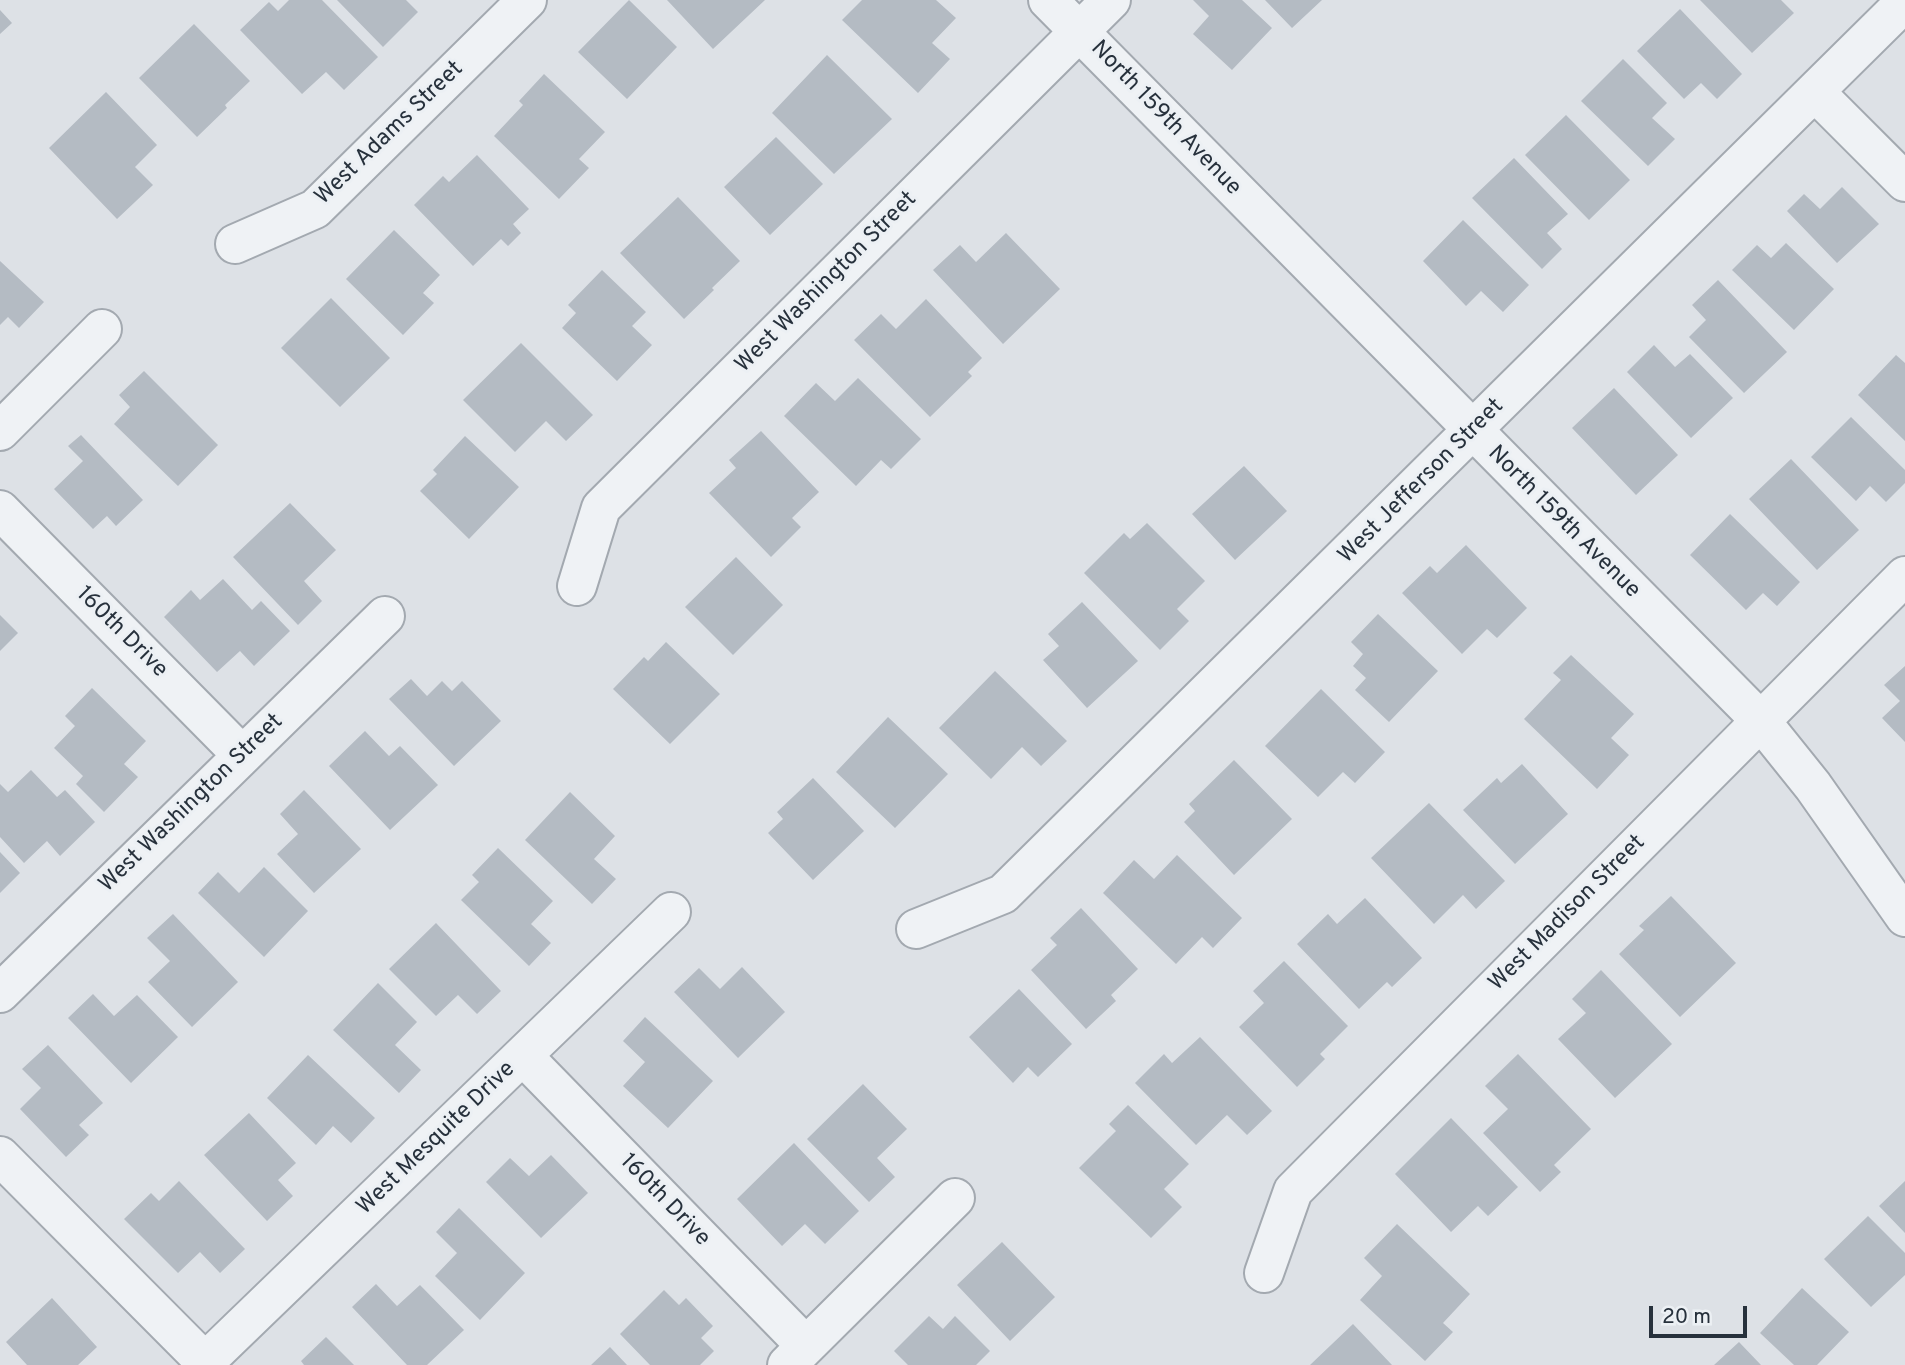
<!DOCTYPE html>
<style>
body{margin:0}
#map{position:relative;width:1905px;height:1365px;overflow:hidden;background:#dde1e6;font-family:Overpass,sans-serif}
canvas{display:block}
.scale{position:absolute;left:1649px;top:1306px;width:98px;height:32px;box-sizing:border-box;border:4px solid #27313c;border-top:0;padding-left:9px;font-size:21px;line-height:24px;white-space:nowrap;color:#27313c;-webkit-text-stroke:5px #ecf0f4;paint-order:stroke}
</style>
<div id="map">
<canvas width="1905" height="1365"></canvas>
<div class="scale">20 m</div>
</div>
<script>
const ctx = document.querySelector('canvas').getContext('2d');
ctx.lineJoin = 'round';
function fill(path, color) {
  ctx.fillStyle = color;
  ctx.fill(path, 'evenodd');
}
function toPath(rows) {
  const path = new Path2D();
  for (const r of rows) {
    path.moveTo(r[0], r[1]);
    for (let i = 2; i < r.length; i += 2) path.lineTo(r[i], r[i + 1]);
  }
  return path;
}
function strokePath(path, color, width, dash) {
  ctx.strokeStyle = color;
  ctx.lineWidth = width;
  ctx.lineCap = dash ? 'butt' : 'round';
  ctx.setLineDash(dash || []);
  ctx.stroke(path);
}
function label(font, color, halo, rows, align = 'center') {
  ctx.font = font + ' Overpass,sans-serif';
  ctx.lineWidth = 6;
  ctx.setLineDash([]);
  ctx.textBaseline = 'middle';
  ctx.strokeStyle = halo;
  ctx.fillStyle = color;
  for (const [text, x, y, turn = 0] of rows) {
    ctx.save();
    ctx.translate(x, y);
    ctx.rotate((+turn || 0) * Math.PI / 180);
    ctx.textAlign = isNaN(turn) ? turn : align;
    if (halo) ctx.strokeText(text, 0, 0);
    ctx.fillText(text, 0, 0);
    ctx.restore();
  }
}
const building = toPath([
 [289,0,322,0,378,57,344,90,326,72,302,94,240,30,269,2,278,11],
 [337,0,406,0,418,12,383,47],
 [629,0,677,47,627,99,578,52],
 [667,0,765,0,713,49],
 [862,0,936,0,956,18,932,43,950,59,918,93,842,20],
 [1193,0,1242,0,1272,28,1232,70,1193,34,1209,16],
 [1265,0,1322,0,1292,28],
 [1700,0,1781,0,1794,13,1752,53],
 [1680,9,1742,74,1717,99,1701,83,1684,99,1637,51],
 [0,10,12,23,0,34],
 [194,24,250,81,225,105,227,108,197,137,139,78],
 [827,55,892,119,834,174,772,113],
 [1623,59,1667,103,1652,118,1675,139,1648,166,1581,101],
 [544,74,605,132,579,159,589,168,559,199,494,136,523,105,519,101],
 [106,92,157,145,135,167,153,185,117,219,49,148],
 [1566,115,1630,180,1589,220,1525,155],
 [776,137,823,184,770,235,724,187],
 [477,155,529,209,513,224,521,233,508,246,501,239,473,266,414,205,443,176,449,182],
 [1514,158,1568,214,1547,233,1562,249,1542,269,1472,198],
 [1842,187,1879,224,1837,263,1787,211,1804,194,1820,209],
 [678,197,740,261,712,288,714,290,684,319,620,253],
 [1463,220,1529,285,1503,312,1481,291,1466,306,1423,261],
 [394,230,440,275,423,293,434,303,403,335,346,279],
 [1006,233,1060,289,1003,344,933,270,960,245,976,262],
 [1786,243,1834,289,1794,330,1732,270,1757,245,1771,258],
 [0,261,44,302,19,328,8,317,0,325],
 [602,270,646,312,632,326,652,345,617,381,562,328,576,313,568,305],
 [1718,280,1787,352,1744,393,1689,337,1706,320,1692,305],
 [331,298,390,358,340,407,281,348],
 [926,299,982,358,968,372,972,376,930,417,854,340,881,314,896,329],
 [521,343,593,415,566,441,546,421,515,452,463,400],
 [1654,345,1675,367,1690,354,1733,398,1691,438,1627,372],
 [1896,355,1905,363,1905,441,1858,395],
 [144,371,218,445,178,486,114,424,130,407,119,395],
 [858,378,921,439,891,469,881,460,856,486,784,416,816,383,835,401],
 [1614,388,1678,455,1636,495,1572,428],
 [1851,417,1905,470,1905,483,1886,502,1870,486,1856,501,1811,457],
 [761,431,819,492,792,518,801,527,771,557,709,493,736,468,729,460],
 [81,435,143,500,116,526,107,516,93,529,54,489,83,461,68,446],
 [465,436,519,487,469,539,420,491,437,474,433,470],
 [1791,459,1859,530,1817,570,1749,499],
 [1244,466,1287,511,1235,560,1192,514],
 [290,503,336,550,304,581,322,601,298,625,233,557],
 [1730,514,1800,582,1777,606,1763,593,1746,610,1690,555],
 [1147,523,1205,581,1177,609,1189,621,1160,650,1084,573,1124,533,1130,539],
 [1466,545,1527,608,1497,638,1487,629,1462,654,1402,593,1430,566,1437,573],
 [736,557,783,605,733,655,685,607],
 [223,579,252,610,261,601,290,631,254,666,240,651,217,672,164,617,191,590,200,600],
 [1082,602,1138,661,1087,708,1043,660,1059,646,1048,634],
 [1378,614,1438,671,1389,722,1355,690,1366,678,1353,666,1363,654,1351,642],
 [0,615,18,633,0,651],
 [666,642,720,694,670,744,613,689,644,657,648,661],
 [1571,655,1634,714,1611,738,1629,755,1597,789,1524,719,1561,680,1553,673],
 [1905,666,1905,742,1882,718,1900,701,1884,685],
 [995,671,1067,741,1041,766,1022,747,991,779,939,728],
 [411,679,427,696,442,681,452,691,462,681,501,721,454,766,389,699],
 [92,688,146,741,124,764,138,777,104,812,76,784,83,776,54,748,75,726,65,716],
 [1321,689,1385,752,1355,783,1343,772,1318,797,1265,746],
 [888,717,948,774,895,828,836,772],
 [365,731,389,756,400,746,438,785,390,830,329,766],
 [1234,760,1292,819,1234,875,1184,822,1195,811,1189,804],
 [1522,764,1568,814,1515,864,1463,810,1497,778,1501,783],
 [31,770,57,797,65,790,95,822,60,856,47,841,24,863,0,837,0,784,8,792],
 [813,778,864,831,813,880,768,833,783,819,777,812],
 [304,790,361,849,314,893,277,854,298,834,280,814],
 [570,792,615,836,594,859,616,879,592,904,525,840],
 [1429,803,1505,881,1476,909,1463,895,1434,924,1371,858],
 [498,848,553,901,531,924,551,943,529,966,461,900,479,882,472,875],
 [0,852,20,873,0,893],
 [1177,855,1242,918,1213,948,1202,937,1176,964,1103,893,1134,860,1154,879],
 [264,867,308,911,264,957,198,893,218,872,239,893],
 [1671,896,1736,963,1680,1017,1619,954,1644,930,1639,926],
 [1365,898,1422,958,1392,987,1387,982,1359,1009,1297,944,1328,914,1337,924],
 [1081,908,1138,969,1111,995,1116,1001,1086,1029,1031,970,1057,945,1050,938],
 [173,914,238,982,192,1027,148,982,170,961,147,938],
 [436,923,501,991,477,1014,458,995,436,1016,389,969],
 [1284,961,1348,1026,1320,1054,1325,1059,1297,1087,1239,1027,1264,1003,1253,991],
 [742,967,785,1012,738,1058,674,992,699,968,720,989],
 [1601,970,1672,1044,1615,1098,1558,1039,1586,1013,1572,999],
 [378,983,417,1022,395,1045,421,1070,399,1093,333,1030],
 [1019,989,1072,1044,1038,1077,1028,1067,1013,1083,969,1037],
 [93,994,114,1016,137,995,178,1037,131,1083,68,1018],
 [645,1017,713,1081,668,1128,623,1086,645,1062,623,1041],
 [1200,1037,1272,1111,1247,1135,1227,1115,1196,1145,1135,1083,1164,1054,1172,1063],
 [48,1045,103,1103,79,1125,89,1135,66,1157,20,1109,41,1088,22,1069],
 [1518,1054,1591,1129,1554,1165,1561,1172,1540,1192,1483,1133,1508,1109,1485,1086],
 [308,1055,375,1118,351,1143,333,1126,316,1145,267,1098],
 [863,1084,907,1129,877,1158,895,1177,869,1202,807,1139],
 [1128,1105,1189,1164,1164,1189,1182,1207,1151,1238,1079,1168,1116,1131,1109,1124],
 [249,1113,296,1163,278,1180,293,1196,267,1221,204,1155],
 [1451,1118,1518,1187,1488,1216,1478,1206,1451,1232,1395,1174],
 [794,1143,859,1211,825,1244,805,1224,782,1246,737,1199],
 [551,1155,588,1193,541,1238,486,1182,510,1158,529,1176],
 [179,1181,245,1249,220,1273,200,1252,178,1273,124,1219,151,1193,159,1201],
 [1905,1181,1905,1233,1879,1206],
 [459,1208,525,1273,480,1320,435,1276,457,1253,436,1232],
 [1868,1216,1905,1253,1905,1275,1871,1307,1824,1259],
 [1397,1224,1470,1294,1443,1323,1453,1332,1425,1361,1360,1300,1382,1276,1364,1258],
 [1002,1242,1055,1297,1010,1341,957,1285],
 [376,1284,397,1306,420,1285,464,1330,427,1365,407,1365,352,1307],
 [1802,1288,1849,1332,1817,1365,1794,1365,1760,1333],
 [664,1290,679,1305,686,1298,713,1326,701,1338,714,1351,700,1365,650,1365,620,1334],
 [52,1298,97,1347,78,1365,27,1365,6,1342],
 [929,1316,943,1329,955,1316,990,1351,976,1365,908,1365,894,1351],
 [1353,1324,1392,1365,1310,1365],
 [326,1337,354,1365,304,1365,301,1361],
 [1739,1342,1761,1365,1714,1365],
 [610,1347,627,1365,591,1365]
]);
const minor = toPath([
 [1048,0,1760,720,1813,786,1905,917],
 [1815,92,1905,182],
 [235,244,315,209,527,0],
 [0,431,102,329],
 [0,510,242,755],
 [577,586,601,508,1111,0],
 [916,929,1003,894,1905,2],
 [0,993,385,616],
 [523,1056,806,1346],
 [0,1156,208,1365],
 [1264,1273,1293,1191,1905,576],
 [202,1365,671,912],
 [787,1365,955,1198]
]);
const streetNames = [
 ["North 159th Avenue",1165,119,46],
 ["West Adams Street",390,134,-44],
 ["West Washington Street",827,283,-45],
 ["West Jefferson Street",1422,482,-45],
 ["North 159th Avenue",1563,523,45],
 ["160th Drive",121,633,45],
 ["West Washington Street",192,804,-44],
 ["West Madison Street",1568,914,-45],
 ["West Mesquite Drive",437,1139,-44],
 ["160th Drive",664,1201,46]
];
fill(building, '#b4bbc3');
strokePath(minor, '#a3a9b0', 42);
strokePath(minor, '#eff2f5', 38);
label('23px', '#27313c', '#ecf0f4', streetNames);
</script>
